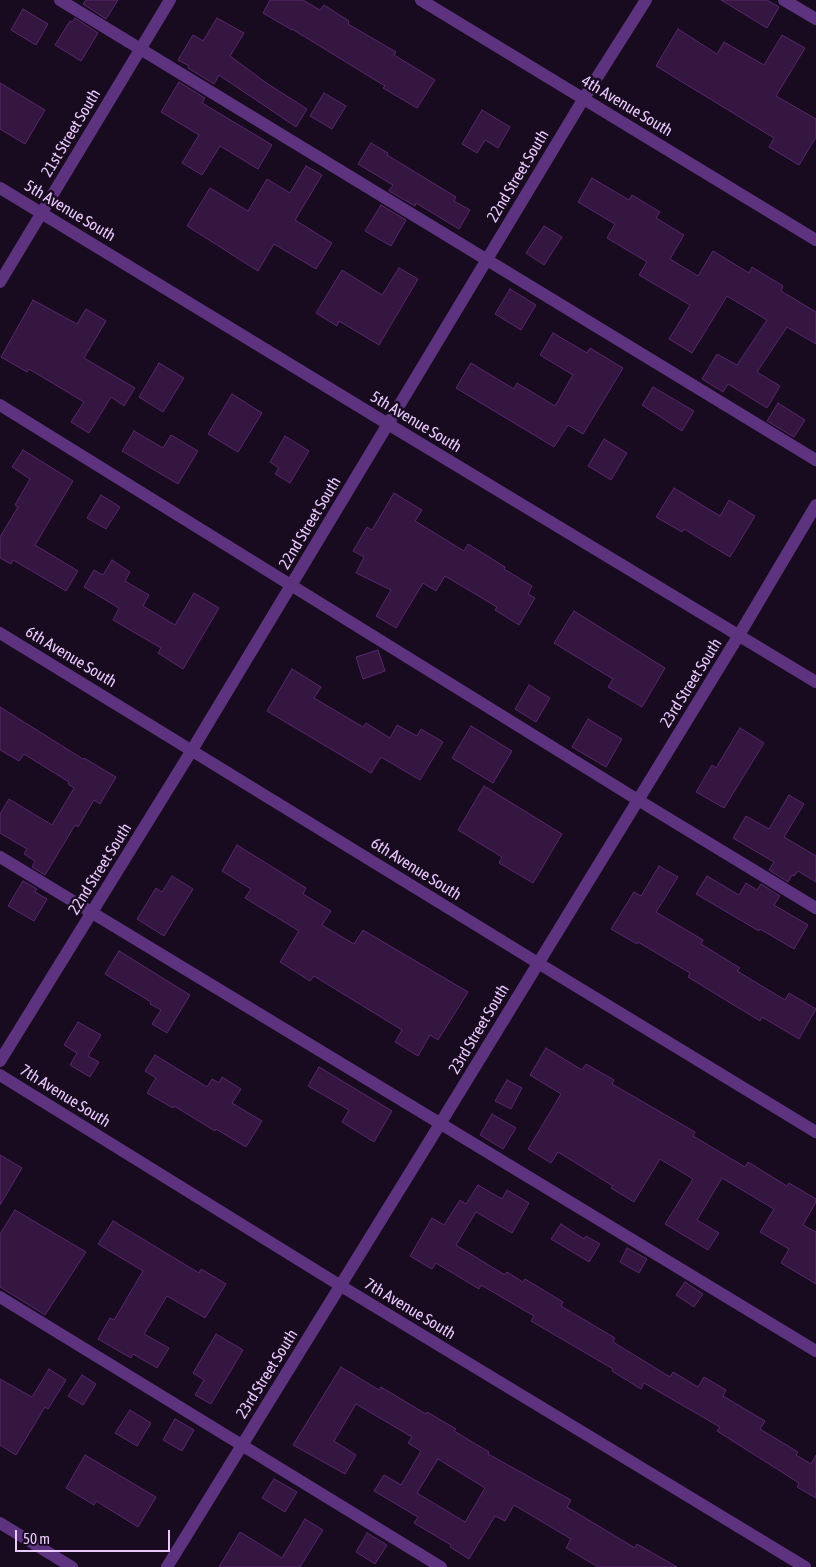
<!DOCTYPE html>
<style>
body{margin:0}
#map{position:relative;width:816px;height:1567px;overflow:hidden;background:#180b1f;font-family:"Asap Condensed",sans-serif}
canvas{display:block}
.scale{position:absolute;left:15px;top:1530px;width:155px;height:22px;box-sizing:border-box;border:2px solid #eac9ff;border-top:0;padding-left:6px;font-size:15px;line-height:18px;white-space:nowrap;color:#eac9ff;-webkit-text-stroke:4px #180b1f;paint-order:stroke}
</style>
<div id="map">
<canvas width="816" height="1567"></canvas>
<div class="scale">50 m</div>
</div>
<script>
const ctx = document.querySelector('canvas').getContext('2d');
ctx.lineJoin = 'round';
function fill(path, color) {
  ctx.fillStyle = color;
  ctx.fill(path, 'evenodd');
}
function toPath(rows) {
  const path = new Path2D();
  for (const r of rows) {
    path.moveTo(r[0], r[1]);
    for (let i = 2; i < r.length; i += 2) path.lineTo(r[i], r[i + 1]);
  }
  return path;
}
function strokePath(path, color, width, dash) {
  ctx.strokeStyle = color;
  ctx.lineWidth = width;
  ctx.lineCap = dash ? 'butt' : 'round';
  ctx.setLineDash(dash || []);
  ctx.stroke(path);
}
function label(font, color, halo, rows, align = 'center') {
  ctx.font = font + ' "Asap Condensed",sans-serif';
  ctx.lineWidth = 5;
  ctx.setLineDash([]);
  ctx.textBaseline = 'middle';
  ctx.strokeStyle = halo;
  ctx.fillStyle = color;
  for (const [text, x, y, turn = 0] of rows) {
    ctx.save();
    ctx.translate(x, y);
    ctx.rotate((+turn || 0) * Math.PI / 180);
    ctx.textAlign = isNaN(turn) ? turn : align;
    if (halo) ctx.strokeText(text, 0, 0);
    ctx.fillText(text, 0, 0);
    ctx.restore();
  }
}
const building = toPath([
 [86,0,118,0,106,19,83,4,86,0],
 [270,0,303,0,320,10,324,5,349,21,348,24,396,52,394,55,435,80,417,108,383,88,385,86,292,29,292,30,263,13,270,0],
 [721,0,767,0,779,7,767,28,721,0],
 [23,9,48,24,36,45,11,30,23,9],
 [75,18,98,33,81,61,55,45,70,21,72,22,75,18],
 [217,18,244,33,230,56,265,82,307,109,296,127,219,75,214,84,188,68,189,66,178,60,193,35,203,41,217,18],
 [678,29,717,54,724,42,764,65,782,35,805,48,776,96,816,119,816,137,799,165,769,147,774,138,656,66,678,29],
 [179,82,205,98,202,103,272,145,258,169,220,146,202,175,182,163,199,135,161,112,179,82],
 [0,83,45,110,25,144,0,129,0,83],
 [324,93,346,106,332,129,310,116,324,93],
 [482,110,510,127,498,148,485,140,477,153,462,144,482,110],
 [371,143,388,153,387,155,456,197,454,201,470,210,459,229,416,203,415,206,389,191,393,185,358,164,371,143],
 [306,166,322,175,295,220,332,243,316,269,274,244,258,271,187,226,210,188,248,211,267,179,290,193,306,166],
 [592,178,629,200,632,195,660,212,656,218,684,235,670,259,698,276,713,251,749,273,752,267,783,286,781,291,816,312,816,344,787,327,757,372,780,386,767,408,728,384,723,392,702,379,717,354,737,365,767,320,727,296,692,353,669,339,690,305,639,275,647,262,607,238,615,224,578,202,592,178],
 [381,205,406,220,391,246,365,231,381,205],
 [544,226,562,237,544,265,526,253,544,226],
 [399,268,418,279,379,345,339,321,337,326,316,313,342,270,382,295,399,268],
 [510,289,536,305,521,330,495,314,510,289],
 [33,300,77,324,86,309,106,321,84,358,135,388,124,406,111,397,89,433,71,422,84,402,29,369,27,372,1,357,33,300],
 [553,333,587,353,590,348,623,368,583,434,568,425,554,447,456,388,471,363,514,389,517,383,555,406,573,375,540,355,553,333],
 [159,363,184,378,163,412,139,397,159,363],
 [653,387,694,411,682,431,642,405,653,387],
 [232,394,262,413,238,452,208,434,232,394],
 [778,403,805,420,794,437,767,421,778,403],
 [134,431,163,448,171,435,198,451,178,484,122,451,134,431],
 [285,436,309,451,290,483,275,474,279,468,270,462,285,436],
 [604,439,627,453,611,480,588,466,604,439],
 [23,450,73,481,35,545,78,571,66,591,13,560,11,564,0,558,0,537,18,507,15,505,30,479,12,467,23,450],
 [674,488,720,516,729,500,755,516,730,557,684,529,682,532,656,517,674,488],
 [394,493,422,510,415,521,464,551,468,544,505,567,504,569,532,586,528,594,535,598,519,625,495,610,497,607,445,576,436,591,423,583,396,628,376,616,391,590,356,573,364,557,353,551,367,527,372,530,394,493],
 [101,495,120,507,106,529,87,518,101,495],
 [112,560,130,572,125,581,149,595,143,606,175,625,194,593,219,608,183,669,158,653,161,648,113,620,119,608,84,587,94,570,103,575,112,560],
 [574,611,665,668,642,707,608,687,613,679,554,643,574,611],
 [378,650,385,671,363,679,356,657,378,650],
 [292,669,321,687,314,698,363,727,366,723,390,738,397,725,417,736,421,729,443,742,420,780,381,757,371,773,267,711,292,669],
 [529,685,550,698,536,722,515,709,529,685],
 [0,707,83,759,84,758,116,777,100,804,94,800,78,827,75,825,45,875,32,867,35,861,24,854,27,849,0,833,0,814,9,799,52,825,74,788,68,784,69,782,24,754,19,761,0,750,0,707],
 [588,719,622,739,606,767,572,747,588,719],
 [471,726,512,751,493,783,452,758,471,726],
 [740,728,764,743,724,808,696,792,712,765,716,768,740,728],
 [484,786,562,834,533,883,499,863,502,857,458,830,484,786],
 [789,795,804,804,784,837,816,856,816,882,798,871,794,876,792,875,788,882,769,870,774,862,733,838,746,816,769,829,789,795],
 [237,845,306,888,303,894,331,911,322,925,354,944,363,930,468,992,438,1040,430,1035,418,1056,395,1042,402,1030,314,976,310,981,280,962,299,931,245,898,251,889,222,871,237,845],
 [659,866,678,877,656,912,703,940,701,944,740,968,737,971,785,1000,789,993,816,1009,799,1039,762,1017,760,1021,688,977,690,973,638,942,637,944,611,929,634,892,641,896,659,866],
 [172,876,193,889,164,936,137,919,156,888,162,892,172,876],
 [707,876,739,895,746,883,757,890,761,884,780,896,774,905,808,925,794,949,760,929,759,931,696,894,707,876],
 [23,881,37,889,35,892,47,899,34,921,8,906,23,881],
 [119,951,190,995,167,1033,152,1024,161,1010,150,1004,151,1002,105,974,119,951],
 [78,1022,101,1035,88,1056,99,1062,90,1077,70,1065,77,1053,64,1045,78,1022],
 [546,1048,582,1070,586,1064,614,1080,612,1084,695,1132,693,1136,745,1167,748,1162,787,1186,789,1183,816,1199,816,1202,803,1225,816,1232,816,1284,781,1263,789,1249,760,1232,774,1209,722,1178,697,1220,719,1233,708,1250,665,1224,693,1179,660,1159,634,1202,611,1188,613,1186,558,1152,551,1163,528,1149,561,1094,530,1075,546,1048],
 [155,1055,207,1087,212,1079,219,1083,222,1077,241,1089,232,1103,262,1121,246,1147,216,1129,215,1131,174,1106,173,1108,147,1093,156,1078,145,1071,155,1055],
 [319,1067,392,1111,374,1142,342,1122,349,1110,308,1086,319,1067],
 [507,1080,522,1088,511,1109,495,1101,507,1080],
 [492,1114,516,1128,503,1149,480,1135,492,1114],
 [0,1155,22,1168,0,1205,0,1155],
 [478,1185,502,1199,507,1190,529,1203,512,1233,476,1212,456,1245,505,1275,507,1272,523,1282,525,1279,563,1302,561,1306,615,1338,613,1342,670,1377,673,1372,698,1387,704,1377,726,1390,723,1396,765,1421,760,1429,798,1452,796,1455,811,1464,816,1455,816,1498,797,1487,799,1483,717,1431,720,1427,644,1383,641,1389,612,1371,613,1369,531,1321,534,1316,481,1285,479,1289,436,1263,432,1269,410,1256,432,1218,444,1225,460,1200,466,1204,478,1185],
 [15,1210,86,1252,45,1315,0,1287,0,1234,15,1210],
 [113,1221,199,1273,201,1269,226,1284,205,1318,167,1296,144,1334,169,1348,157,1368,133,1354,131,1358,98,1339,110,1318,114,1320,143,1271,98,1244,113,1221],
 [561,1224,584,1239,586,1236,600,1244,589,1262,551,1239,561,1224],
 [627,1248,647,1259,639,1273,620,1262,627,1248],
 [685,1282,703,1294,694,1307,676,1295,685,1282],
 [216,1334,243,1350,211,1404,195,1395,204,1380,193,1373,216,1334],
 [341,1367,379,1390,381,1387,426,1414,427,1412,456,1429,454,1431,489,1452,488,1454,571,1500,567,1507,635,1548,637,1544,677,1567,598,1567,566,1548,571,1539,514,1505,505,1521,495,1516,469,1559,450,1547,451,1545,414,1523,418,1517,374,1491,384,1475,401,1485,421,1451,408,1443,412,1437,356,1404,334,1441,356,1455,345,1474,293,1445,341,1367],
 [438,1459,485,1488,465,1522,417,1493,438,1459],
 [49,1369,66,1380,48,1409,45,1407,16,1455,0,1445,0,1379,32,1397,49,1369],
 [82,1375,96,1384,83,1405,68,1396,82,1375],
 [130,1410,151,1423,137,1446,115,1433,130,1410],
 [175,1419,194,1430,182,1451,163,1440,175,1419],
 [85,1455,156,1497,138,1527,96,1501,94,1505,66,1488,85,1455],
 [274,1479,297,1492,285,1512,262,1498,274,1479],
 [305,1519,323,1530,300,1567,219,1567,240,1532,282,1558,305,1519],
 [367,1533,387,1545,375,1564,356,1552,367,1533]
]);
const minor = toPath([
 [60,0,816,460],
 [421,0,816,240],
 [784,0,816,19],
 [0,188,388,424,816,682],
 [0,282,170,0],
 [0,405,638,800,816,908],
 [0,633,538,963,816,1132],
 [0,857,816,1351],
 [0,1061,192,750,584,98,646,0],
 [0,1075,341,1286,805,1567],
 [0,1297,441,1567],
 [0,1523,72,1567],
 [167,1567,440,1124,739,635,816,505]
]);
const streetNames = [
 ["4th Avenue South",627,106,31],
 ["21st Street South",71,133,-59],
 ["22nd Street South",518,176,-59],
 ["5th Avenue South",70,211,31],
 ["5th Avenue South",416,422,31],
 ["22nd Street South",310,523,-59],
 ["6th Avenue South",71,657,31],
 ["23rd Street South",691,683,-58],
 ["22nd Street South",100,869,-58],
 ["6th Avenue South",416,869,32],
 ["23rd Street South",479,1029,-59],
 ["7th Avenue South",65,1096,32],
 ["7th Avenue South",410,1309,31],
 ["23rd Street South",267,1374,-58]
];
fill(building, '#341641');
strokePath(building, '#59276e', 1);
strokePath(minor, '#5d3380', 12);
label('16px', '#eac9ff', '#180b1f', streetNames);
</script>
